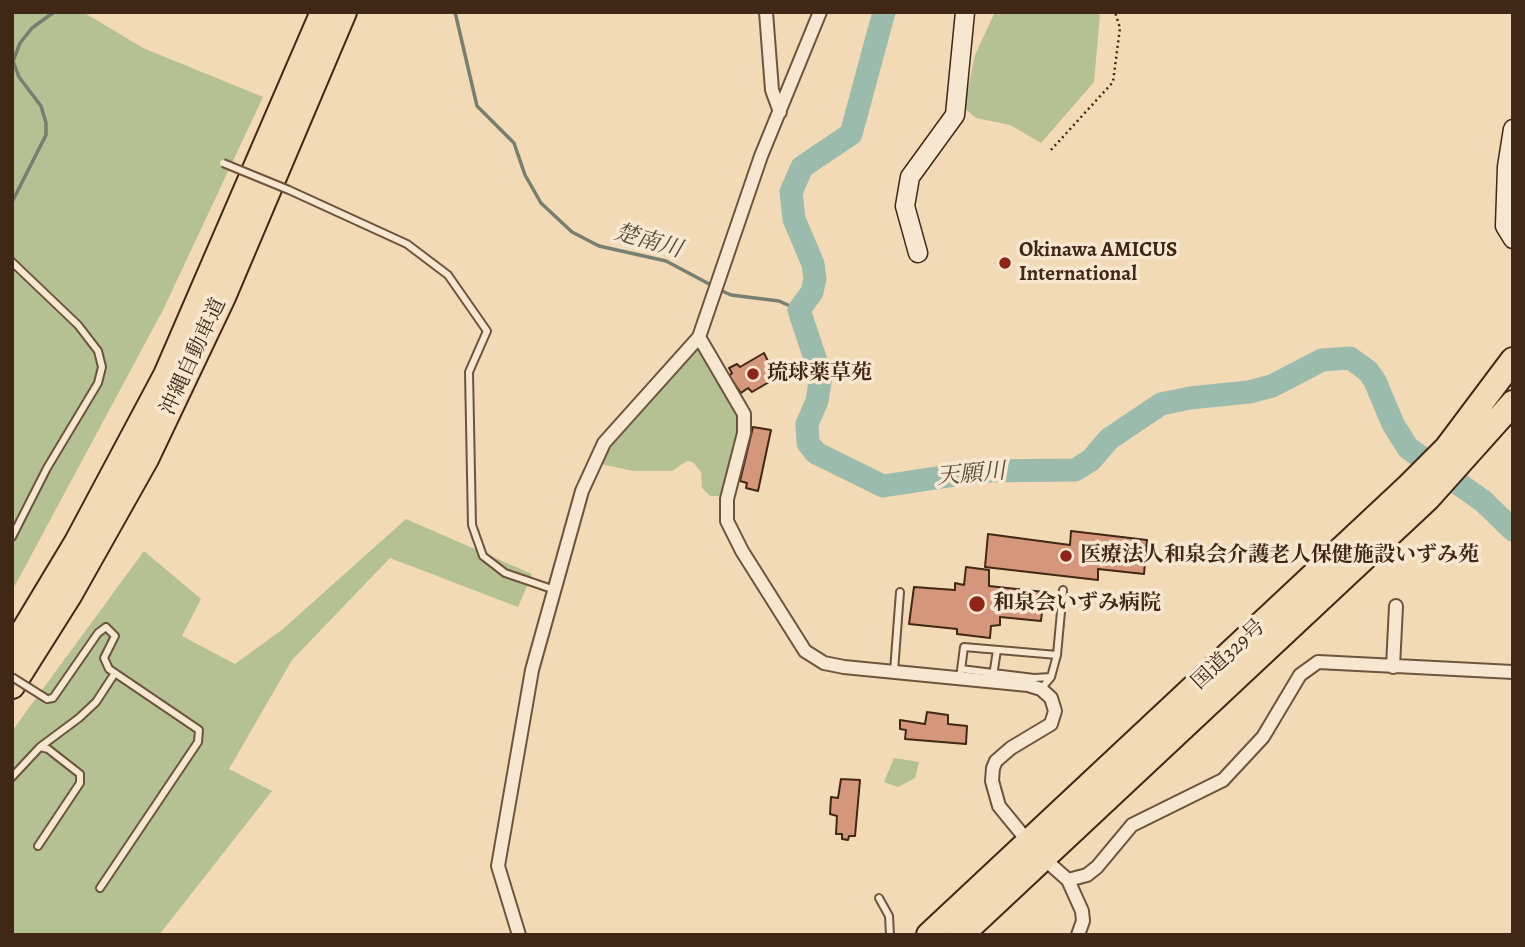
<!DOCTYPE html>
<meta charset="utf-8">
<style>
body{margin:0}
#map{position:relative;width:1525px;height:947px;overflow:hidden;background:#f2dab6;font-family:Alegreya,serif}
canvas{display:block}
.frame{position:absolute;inset:0;border:14px solid #412715;pointer-events:none}
</style>
<div id="map">
<canvas width="1525" height="947"></canvas>
<div class="frame"></div>
</div>
<script>
const ctx = document.querySelector('canvas').getContext('2d');
ctx.lineJoin = 'round';
function fill(path, color) {
  ctx.fillStyle = color;
  ctx.fill(path, 'evenodd');
}
function toPath(rows) {
  const path = new Path2D();
  for (const r of rows) {
    path.moveTo(r[0], r[1]);
    for (let i = 2; i < r.length; i += 2) path.lineTo(r[i], r[i + 1]);
  }
  return path;
}
function strokePath(path, color, width, dash) {
  ctx.strokeStyle = color;
  ctx.lineWidth = width;
  ctx.lineCap = dash ? 'butt' : 'round';
  ctx.setLineDash(dash || []);
  ctx.stroke(path);
}
function label(font, color, halo, rows, align = 'center') {
  ctx.font = font + ' Alegreya,"Noto Serif JP",serif';
  ctx.lineWidth = 7;
  ctx.setLineDash([]);
  ctx.textBaseline = 'middle';
  ctx.strokeStyle = halo;
  ctx.fillStyle = color;
  for (const [text, x, y, turn = 0] of rows) {
    ctx.save();
    ctx.translate(x, y);
    ctx.rotate((+turn || 0) * Math.PI / 180);
    ctx.textAlign = isNaN(turn) ? turn : align;
    if (halo) ctx.strokeText(text, 0, 0);
    ctx.fillText(text, 0, 0);
    ctx.restore();
  }
}
const green = toPath([
 [12,12,83,12,143,48,263,97,163,310,12,591],
 [995,12,1093,12,1100,15,1094,82,1041,143,1010,125,976,118,964,108,975,55],
 [700,348,733,405,738,424,739,435,721,496,710,496,702,488,701,472,693,462,687,461,672,471,633,471,601,464,609,445,692,349],
 [406,519,532,574,518,607,390,558,292,660,229,769,272,791,159,935,12,935,12,731,144,551,201,599,182,636,235,664,283,629],
 [894,758,919,762,915,778,898,787,884,782]
]);
const stream = toPath([
 [455,12,477,106,514,143,525,175,541,203,572,232,599,246,666,261,713,286],
 [12,202,46,135,46,123,41,106,19,77,13,61,20,43,32,28,54,12],
 [720,290,731,295,779,301,799,310]
]);
const river = toPath([
 [884,12,851,134,802,167,791,192,794,219,813,264,815,279,812,292,799,310,821,376,817,401,807,424,808,443,816,453,883,486,982,471,1075,470,1091,460,1109,439,1161,404,1190,398,1249,392,1272,386,1322,360,1350,358,1368,371,1375,381,1393,424,1408,448,1483,501,1513,530]
]);
const building = toPath([
 [764,353,776,378,752,392,748,388,741,393,729,376,732,373,729,368,737,364,740,367,764,353],
 [753,427,771,430,758,491,746,488,747,483,740,481,753,427],
 [1071,531,1147,540,1144,574,1098,569,1098,580,985,567,988,534,1070,545,1071,531],
 [966,567,989,570,989,586,1044,592,1041,621,1000,617,1000,625,991,626,990,638,957,634,957,629,909,624,914,587,955,590,955,583,964,585,966,567],
 [927,712,948,715,948,724,967,726,966,744,905,739,906,730,900,729,900,720,925,724,927,712],
 [841,779,860,780,855,836,849,836,848,840,842,839,842,834,836,834,837,816,830,814,831,797,838,798,841,779]
]);
const path = toPath([
 [1051,150,1113,82,1120,28,1115,12]
]);
const lane = toPath([
 [289,190,407,244,448,275,487,331,469,372,472,525,483,556,505,573,552,589],
 [12,262,78,325,98,351,102,367,98,383,47,468,12,537],
 [961,669,1034,678,1051,677],
 [894,671,900,592],
 [993,676,997,650],
 [960,678,964,647,1057,655],
 [1041,689,1051,677,1057,655,1063,590],
 [47,699,53,698,98,633,106,627,115,636,104,658,109,669,199,730,198,742,100,888],
 [40,747,79,718,96,702,115,673],
 [12,777,40,747,48,749,80,774,80,783,38,846],
 [879,898,889,916,890,935]
]);
const street = toPath([
 [766,12,772,90,780,112],
 [699,337,744,414,744,433,727,499,727,521,742,551,805,651,824,663,844,667,1028,685,1041,689,1051,698,1055,711,1051,724,1011,748,996,761,993,768,992,781,999,806,1030,844],
 [1393,667,1396,606],
 [1042,857,1068,880,1082,911,1083,921,1078,935],
 [1068,880,1087,875,1097,867,1132,825,1223,780,1263,737,1300,675,1318,662,1513,672],
 [519,935,498,866,532,670,582,491,604,443,699,337,761,156,820,12]
]);
const secondary = toPath([
 [1513,129,1507,167,1505,226,1513,239],
 [918,253,905,206,910,177,955,115,965,12]
]);
const highway = toPath([
 [12,650,77,542,166,375,323,12],
 [12,686,70,594,146,459,223,297,344,12],
 [929,935,1409,486,1447,448,1513,360],
 [961,935,1428,498,1513,403]
]);
const laneBridge = toPath([
 [223,163,289,190],
 [12,677,47,699]
]);
const markers = [
 [1005,263,7,"#8f2418"],
 [753,374,7,"#8f2418"],
 [1066,556,7,"#8f2418"],
 [977,604,9,"#8f2418"]
];
const poiNames = [
 ["Okinawa AMICUS",1019,251],
 ["International",1019,275],
 ["琉球薬草苑",767,374],
 ["医療法人和泉会介護老人保健施設いずみ苑",1080,556],
 ["和泉会いずみ病院",993,604]
];
const streetNames = [
 ["沖縄自動車道",194,357,-65],
 ["国道329号",1229,655,-43]
];
const waterNames = [
 ["楚南川",648,242,16],
 ["天願川",971,475,-5]
];
fill(green, '#b5c192');
strokePath(stream, '#778070', 3.5);
strokePath(river, '#9bbbac', 23);
fill(building, '#d5977c');
strokePath(building, '#412715', 2);
strokePath(lane, '#6d543d', 10);
strokePath(street, '#6d543d', 16);
strokePath(secondary, '#412715', 21);
strokePath(highway, '#412715', 28);
strokePath(path, '#412715', 2.5, [2, 3.5]);
strokePath(lane, '#f7e7d0', 6);
strokePath(street, '#f7e7d0', 12);
strokePath(secondary, '#f7e7d0', 18);
strokePath(highway, '#f2dab6', 24);
strokePath(laneBridge, '#6d543d', 10, []);
strokePath(laneBridge, '#f7e7d0', 6);
for (const [x, y, r, color] of markers) {
  const dot = new Path2D();
  dot.arc(x, y, r, 0, 2 * Math.PI);
  ctx.fillStyle = color;
  ctx.fill(dot);
  strokePath(dot, '#f7e7d0', 2.5);
}
label('bold 21px', '#412715', '#f7e7d0', poiNames, 'left');
label('21px', '#412715', '#f7e7d0', streetNames);
label('italic 23px', '#584c3b', '#f7e7d0', waterNames);
</script>
